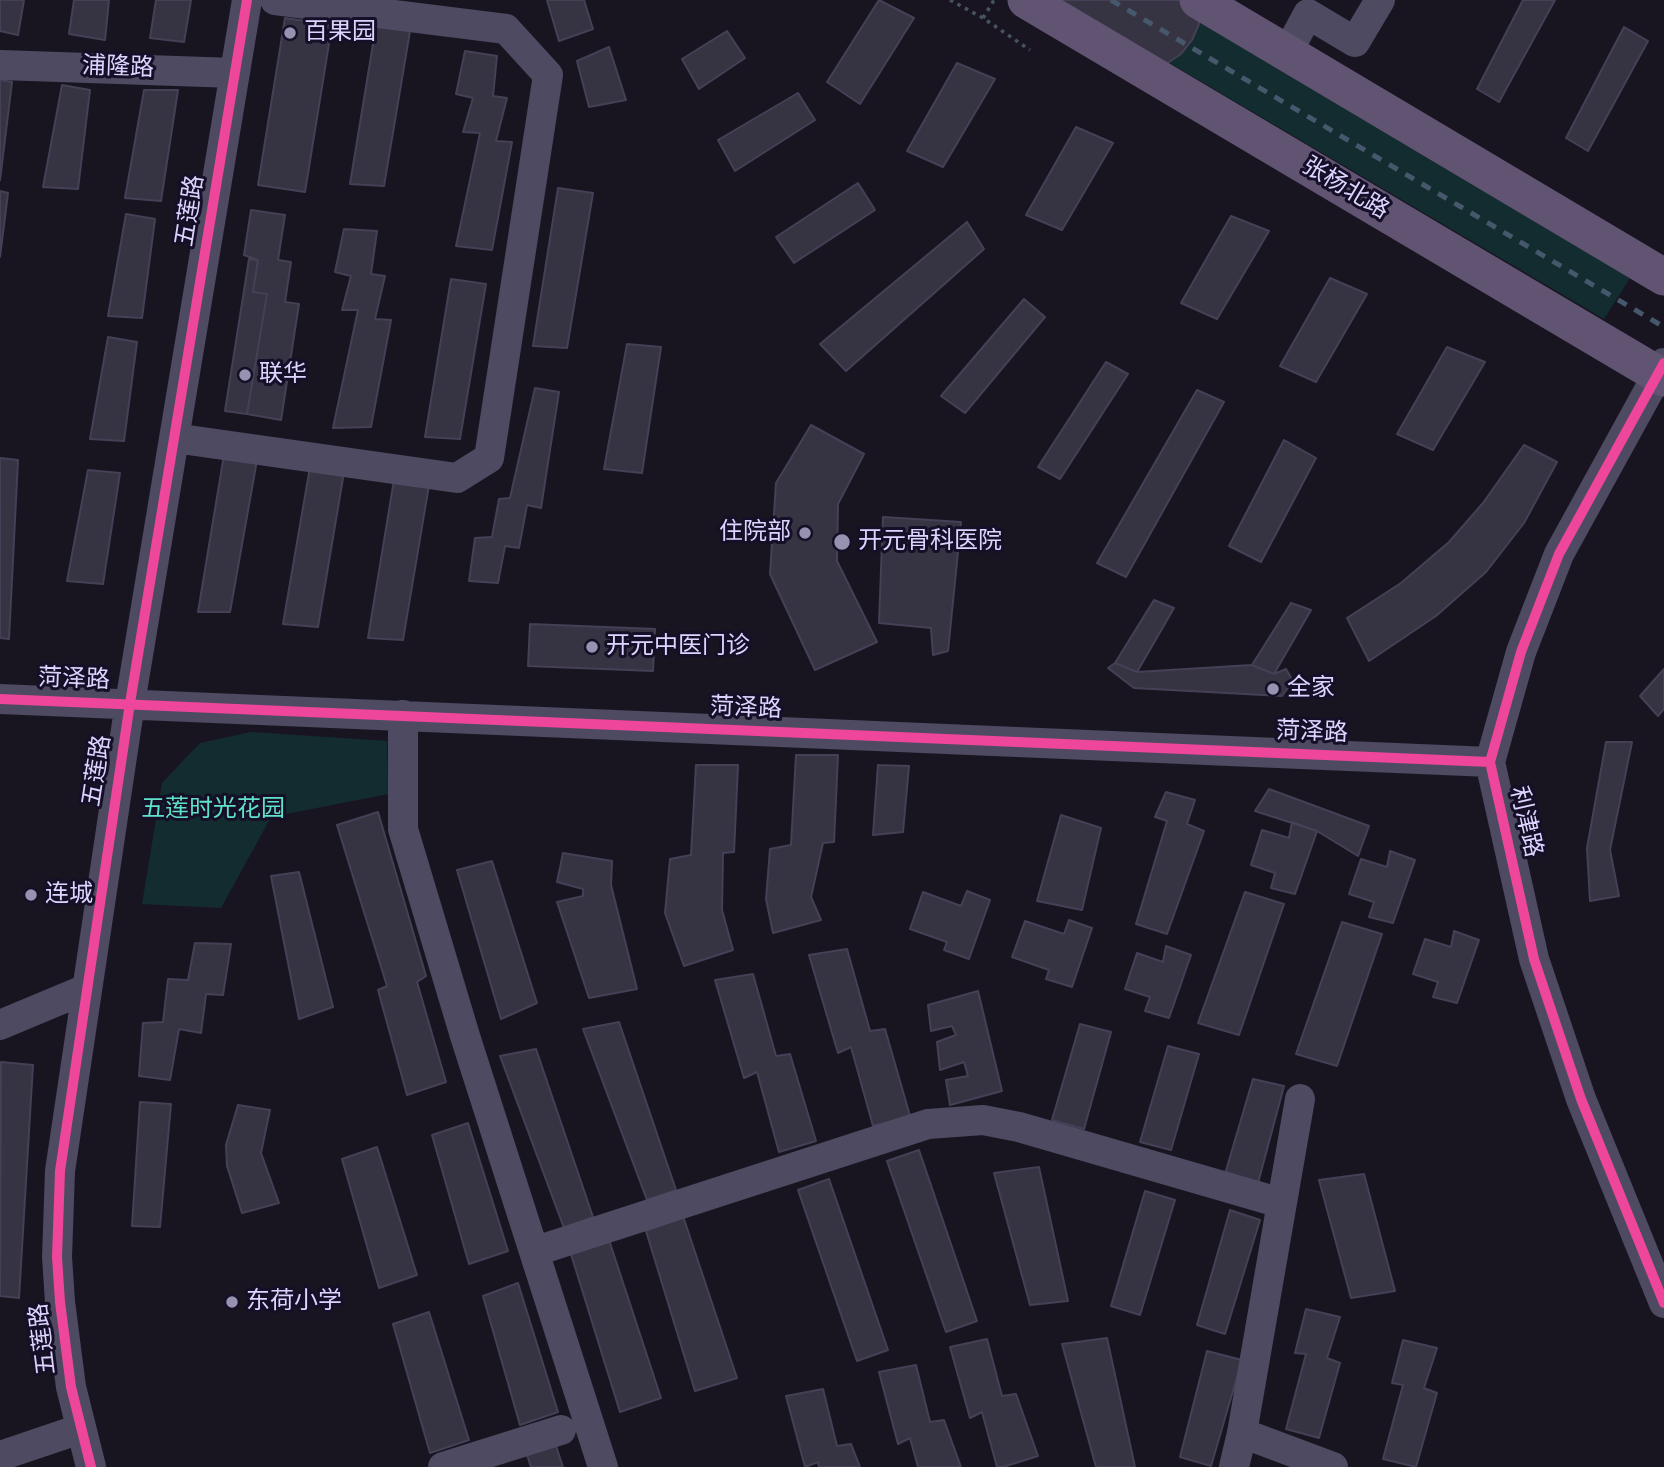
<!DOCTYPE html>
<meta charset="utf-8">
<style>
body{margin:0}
canvas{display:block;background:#181521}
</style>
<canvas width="1664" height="1467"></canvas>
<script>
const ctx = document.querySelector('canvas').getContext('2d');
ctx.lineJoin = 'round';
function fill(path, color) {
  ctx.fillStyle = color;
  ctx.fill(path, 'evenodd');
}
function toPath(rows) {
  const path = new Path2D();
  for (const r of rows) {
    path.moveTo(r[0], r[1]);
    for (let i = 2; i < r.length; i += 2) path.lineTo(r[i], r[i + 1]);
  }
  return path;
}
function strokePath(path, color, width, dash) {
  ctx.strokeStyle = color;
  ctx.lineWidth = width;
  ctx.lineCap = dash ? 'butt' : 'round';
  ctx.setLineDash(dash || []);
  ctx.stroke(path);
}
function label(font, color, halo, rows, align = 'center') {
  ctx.font = font + ' "Sofia Sans Condensed","Noto Sans SC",sans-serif';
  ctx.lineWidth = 6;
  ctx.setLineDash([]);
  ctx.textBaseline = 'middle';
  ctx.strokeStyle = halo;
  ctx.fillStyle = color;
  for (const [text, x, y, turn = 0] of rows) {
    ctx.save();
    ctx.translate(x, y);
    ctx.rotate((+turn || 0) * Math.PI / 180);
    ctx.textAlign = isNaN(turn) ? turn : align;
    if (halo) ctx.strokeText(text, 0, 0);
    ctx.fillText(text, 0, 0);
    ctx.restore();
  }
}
const green = toPath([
 [1063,0,1165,0,1630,278,1604,319],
 [251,732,387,741,388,794,271,817,221,908,142,904,162,783,200,743]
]);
const building = toPath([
 [0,0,24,0,18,35,0,31,0,0],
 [74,0,109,0,105,40,69,34,74,0],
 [156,0,191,0,184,42,150,38,156,0],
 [547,0,584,0,593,29,559,41,547,0],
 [879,0,914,18,860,104,827,82,879,0],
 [1059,0,1189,0,1200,7,1199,24,1192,40,1181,54,1166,64,1059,0],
 [1523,0,1555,0,1499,102,1477,89,1523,0],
 [285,18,332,25,305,192,258,185,285,18],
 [376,26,410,31,384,186,350,184,376,26],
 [1624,27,1648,41,1588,151,1566,138,1624,27],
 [727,31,745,58,699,89,682,59,727,31],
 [609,47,626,100,589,107,577,61,609,47],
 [465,51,497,56,493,96,507,98,496,141,512,142,492,250,456,246,480,133,463,132,473,98,456,94,465,51],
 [957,63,995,79,943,167,907,151,957,63],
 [0,80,12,82,0,180,0,80],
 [62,85,90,90,78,189,43,187,62,85],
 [144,90,178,90,161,201,125,198,144,90],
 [798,93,815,120,735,171,718,140,798,93],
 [1076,127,1113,143,1062,230,1026,215,1076,127],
 [858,183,875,210,794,263,776,237,858,183],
 [558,188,593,193,567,348,533,346,558,188],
 [0,191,8,193,0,257,0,191],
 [251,210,285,215,278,260,291,262,285,302,299,304,281,420,247,414,267,294,253,292,258,260,244,255,251,210],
 [126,214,155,219,142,318,108,316,126,214],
 [1231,216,1269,231,1217,319,1181,303,1231,216],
 [967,222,984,249,846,371,820,344,967,222],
 [344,229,377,231,371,274,385,276,375,319,391,320,371,427,333,428,358,310,342,310,351,276,335,272,344,229],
 [249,259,258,260,253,292,267,294,247,414,225,411,249,259],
 [1330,278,1367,294,1316,382,1280,366,1330,278],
 [451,279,486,284,460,439,425,437,451,279],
 [1024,299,1045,317,965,413,941,396,1024,299],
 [108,337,137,342,124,441,90,439,108,337],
 [627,344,661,347,642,473,604,469,627,344],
 [1447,347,1485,362,1433,450,1397,434,1447,347],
 [1106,362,1128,374,1060,479,1038,467,1106,362],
 [535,388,559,392,541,508,527,505,519,548,505,546,498,583,469,581,475,538,492,537,499,499,510,498,535,388],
 [1197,390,1224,402,1126,577,1097,563,1197,390],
 [811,425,864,454,838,504,837,561,877,642,815,670,770,574,776,483,811,425],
 [1284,440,1316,458,1261,562,1229,546,1284,440],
 [1524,445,1557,462,1524,523,1486,572,1436,616,1369,661,1347,618,1401,583,1449,542,1483,503,1524,445],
 [224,455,257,460,230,612,198,612,224,455],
 [0,458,18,460,9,639,0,638,0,458],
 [310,467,344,472,318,627,283,624,310,467],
 [88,470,120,473,103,584,67,581,88,470],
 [394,480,429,485,403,640,368,638,394,480],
 [883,517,961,522,948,651,933,655,931,628,879,623,883,517],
 [1154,600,1174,608,1137,672,1115,663,1154,600],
 [1291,603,1311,610,1274,674,1252,665,1291,603],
 [530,624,655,629,653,671,528,666,530,624],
 [1115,663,1137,672,1252,665,1274,674,1286,669,1293,681,1282,696,1134,688,1108,668,1115,663],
 [1664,669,1664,709,1658,716,1640,696,1664,669],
 [1606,742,1632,742,1610,850,1619,896,1590,901,1587,848,1606,742],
 [796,755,838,755,834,842,823,843,811,897,821,920,773,933,766,899,770,849,791,845,796,755],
 [696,765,738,765,734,852,723,853,722,910,733,950,684,966,665,913,670,859,691,855,696,765],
 [878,765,909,766,903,832,873,835,878,765],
 [1269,789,1369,826,1358,856,1317,831,1255,811,1269,789],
 [1166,792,1195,800,1187,824,1204,831,1167,934,1136,924,1167,821,1155,817,1166,792],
 [378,812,426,976,417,982,446,1082,407,1095,378,990,387,986,337,825,378,812],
 [1061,815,1101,828,1082,910,1037,901,1061,815],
 [1292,822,1317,831,1295,894,1271,888,1275,873,1251,865,1262,830,1289,838,1292,822],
 [1390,851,1415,860,1393,923,1369,917,1374,902,1349,894,1361,859,1387,867,1390,851],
 [563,853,612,861,611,885,637,989,589,998,557,902,583,896,583,889,557,882,563,853],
 [492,861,537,1003,501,1019,457,870,492,861],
 [299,872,333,1007,299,1019,271,876,299,872],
 [967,891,990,900,969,959,944,950,947,942,910,929,923,892,961,906,967,891],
 [1245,892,1284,904,1239,1035,1198,1023,1245,892],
 [1069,920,1092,928,1072,987,1046,979,1049,970,1012,957,1025,921,1064,934,1069,920],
 [1342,922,1382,934,1337,1066,1296,1054,1342,922],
 [1454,931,1479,940,1457,1003,1433,997,1438,982,1413,974,1425,939,1451,947,1454,931],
 [195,943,231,944,223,995,206,994,201,1033,179,1029,170,1080,139,1076,143,1023,163,1022,168,979,188,980,195,943],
 [1166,946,1191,955,1169,1018,1145,1011,1150,997,1125,989,1137,953,1163,962,1166,946],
 [847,949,870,1031,885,1029,910,1116,873,1126,851,1047,838,1053,809,955,847,949],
 [753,974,776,1056,790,1054,816,1141,779,1152,757,1072,744,1078,715,980,753,974],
 [978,991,1002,1091,950,1105,946,1080,968,1076,964,1062,940,1070,937,1042,956,1035,952,1026,931,1031,928,1005,978,991],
 [619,1022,676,1190,647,1200,583,1029,619,1022],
 [1080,1024,1111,1032,1084,1129,1052,1120,1080,1024],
 [1168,1046,1199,1054,1171,1150,1140,1142,1168,1046],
 [536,1049,593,1217,564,1228,500,1056,536,1049],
 [1,1062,33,1065,19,1298,0,1296,1,1062],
 [1253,1079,1284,1086,1258,1183,1225,1174,1253,1079],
 [140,1102,171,1104,160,1227,132,1226,140,1102],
 [238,1105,270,1110,261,1153,279,1203,242,1213,227,1166,226,1145,238,1105],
 [468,1123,508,1251,469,1264,432,1135,468,1123],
 [377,1147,417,1275,379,1288,342,1159,377,1147],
 [919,1150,977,1321,946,1332,887,1161,919,1150],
 [1039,1167,1068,1301,1030,1305,994,1173,1039,1167],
 [1364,1174,1395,1291,1351,1298,1319,1180,1364,1174],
 [829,1179,888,1350,857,1361,798,1190,829,1179],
 [1145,1191,1175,1200,1140,1315,1111,1306,1145,1191],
 [1230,1210,1260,1220,1225,1334,1197,1325,1230,1210],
 [683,1216,737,1378,695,1391,646,1231,683,1216],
 [608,1237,661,1398,620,1412,570,1251,608,1237],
 [518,1283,558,1412,520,1425,483,1296,518,1283],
 [1306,1309,1340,1317,1327,1358,1340,1363,1319,1438,1286,1429,1306,1354,1295,1353,1306,1309],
 [429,1312,469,1440,430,1453,393,1324,429,1312],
 [1107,1338,1135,1467,1096,1467,1062,1344,1107,1338],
 [987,1339,1002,1396,1016,1394,1038,1456,1003,1467,997,1467,982,1412,970,1418,950,1347,987,1339],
 [1403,1340,1437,1348,1424,1388,1437,1393,1416,1467,1383,1459,1403,1385,1392,1383,1403,1340],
 [1207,1351,1242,1360,1211,1466,1180,1457,1207,1351],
 [916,1365,930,1422,944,1420,961,1467,918,1467,910,1438,898,1444,879,1372,916,1365],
 [823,1389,837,1446,851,1444,860,1467,819,1467,818,1462,805,1467,786,1396,823,1389],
 [555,1443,563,1467,531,1467,526,1452,555,1443]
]);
const path = toPath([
 [950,0,983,18,1030,50],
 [983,18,994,0]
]);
const minor = toPath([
 [1287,53,1308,14,1355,42,1380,0],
 [0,65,235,73],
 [1664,363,1559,554,1521,652,1490,762,1534,959,1581,1099,1664,1303],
 [174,438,457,478,489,458,548,75,506,29,275,0],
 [0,699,1490,762],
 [403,715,403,829,465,1036,603,1467],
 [0,1025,86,989],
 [536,1251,928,1124,983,1120,1019,1127,1281,1203],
 [1242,1433,1333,1467],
 [0,1456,80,1429],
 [91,1467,71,1387,60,1302,57,1257,60,1171,130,703,247,0],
 [443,1467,561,1430],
 [1234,1467,1242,1433,1300,1099]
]);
const major = toPath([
 [1026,0,1664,378],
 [1198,0,1664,277]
]);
const rail = toPath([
 [1111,0,1664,327]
]);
const cycleway = toPath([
 [1664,363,1559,554,1521,652,1490,762,1534,959,1581,1099,1664,1303],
 [0,699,1490,762],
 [91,1467,71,1387,60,1302,57,1257,60,1171,130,703,247,0]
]);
const markers = [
 [290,33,7,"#9892b1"],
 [245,375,7,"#9892b1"],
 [805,533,7,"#9892b1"],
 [842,542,9,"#9892b1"],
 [592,647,7,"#9892b1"],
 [1273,689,7,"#9892b1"],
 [31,895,7,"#9892b1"],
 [232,1302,7,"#9892b1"]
];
const poiNames = [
 ["百果园",304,33],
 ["联华",259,375],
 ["住院部",791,533,"right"],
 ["开元骨科医院",858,542],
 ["开元中医门诊",606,647],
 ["全家",1287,689],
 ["连城",45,895],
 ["东荷小学",246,1302]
];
const streetNames = [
 ["浦隆路",118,68,2],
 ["张杨北路",1345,189,31],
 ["五莲路",191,211,-81],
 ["菏泽路",74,680,2],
 ["菏泽路",746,709,2],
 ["菏泽路",1312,733,2],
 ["五莲路",98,771,-81],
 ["利津路",1525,822,77],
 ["五莲路",44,1339,-97]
];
const parkNames = [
 ["五莲时光花园",213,810]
];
fill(green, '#132c2f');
fill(building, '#363343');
strokePath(building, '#454056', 2);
strokePath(path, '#485362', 3.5, [3.5, 5]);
strokePath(minor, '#4d4a62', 30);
strokePath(major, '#615473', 37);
strokePath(rail, '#45586c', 5, [10, 9]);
strokePath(cycleway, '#ed469a', 10);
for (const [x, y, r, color] of markers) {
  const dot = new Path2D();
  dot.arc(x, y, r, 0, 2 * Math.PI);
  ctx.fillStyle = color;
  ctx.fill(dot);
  strokePath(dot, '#150f27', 2.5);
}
label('24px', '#ddd5ff', '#150f27', poiNames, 'left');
label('24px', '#ddd5ff', '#150f27', streetNames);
label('24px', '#5fe1c9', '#150f27', parkNames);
</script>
